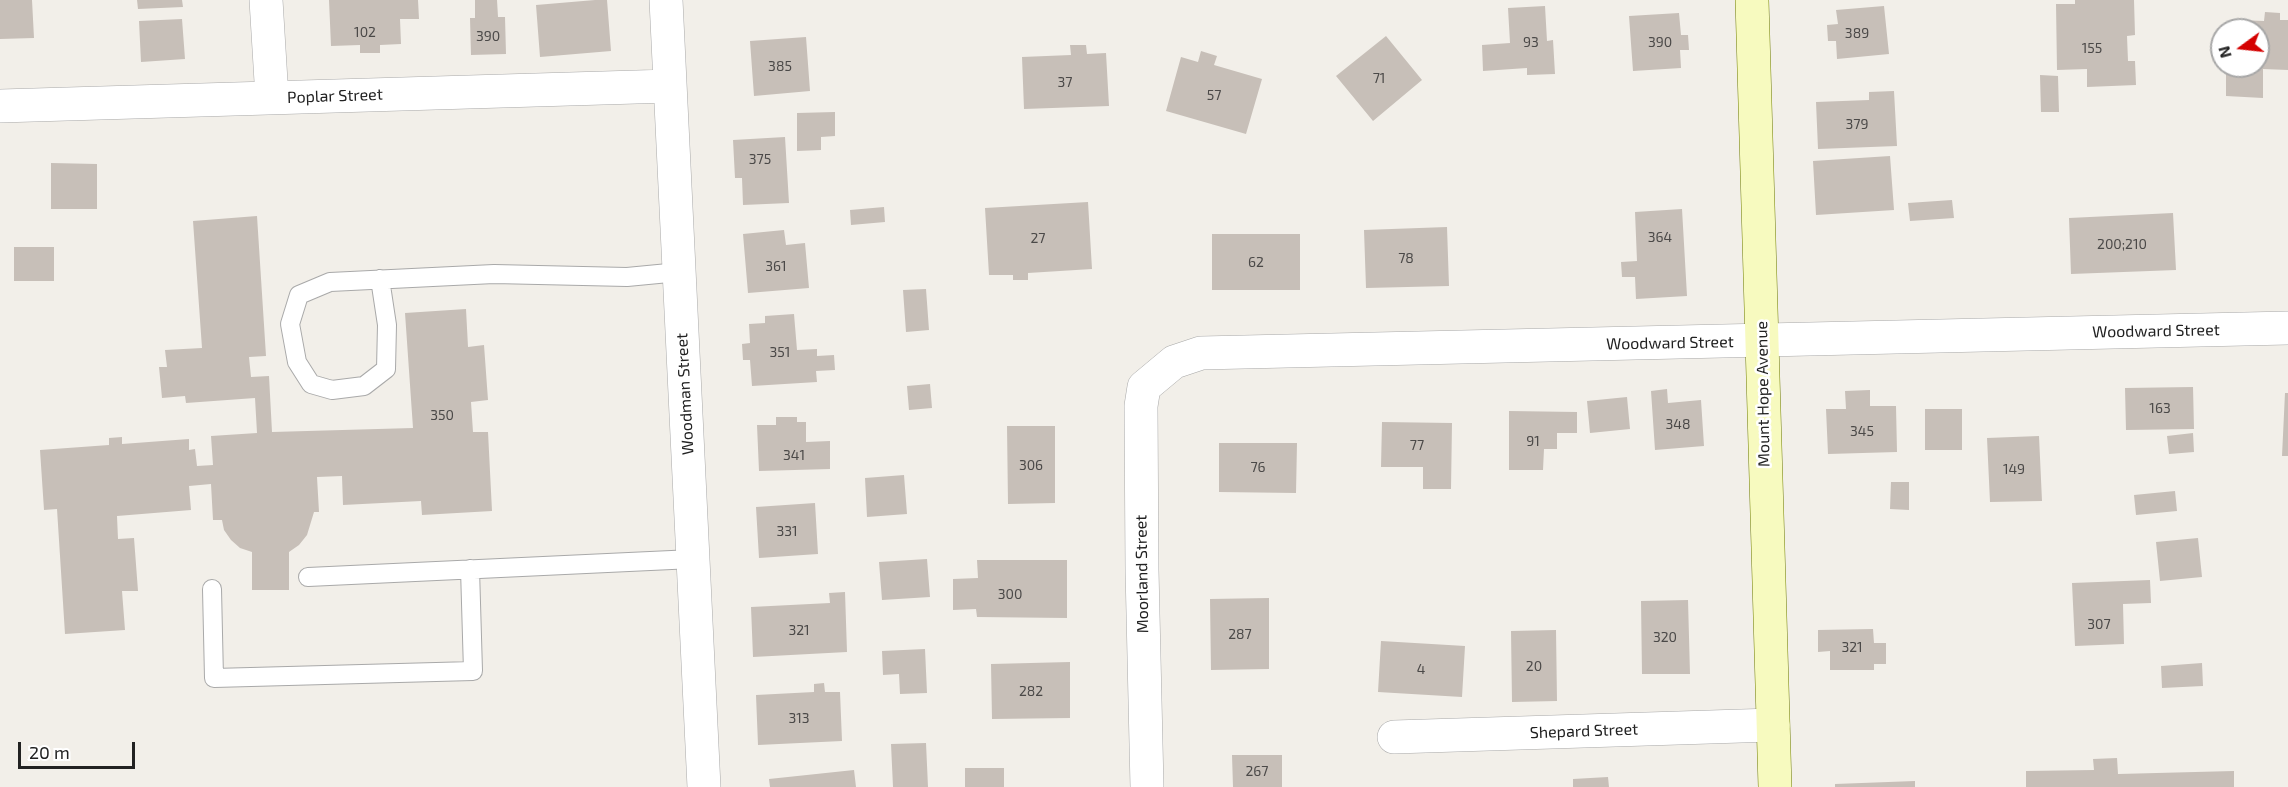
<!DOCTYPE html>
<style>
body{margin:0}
#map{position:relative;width:2288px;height:787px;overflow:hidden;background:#f2efe9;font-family:"Exo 2",sans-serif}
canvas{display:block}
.north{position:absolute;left:2210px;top:18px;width:60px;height:60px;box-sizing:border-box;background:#fff;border:2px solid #a7a7a7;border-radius:50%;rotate:255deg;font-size:16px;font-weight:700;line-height:24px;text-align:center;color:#222}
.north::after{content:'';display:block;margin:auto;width:21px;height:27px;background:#d40000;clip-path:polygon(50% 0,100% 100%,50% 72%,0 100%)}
.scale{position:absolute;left:18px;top:742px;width:117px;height:27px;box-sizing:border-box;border:3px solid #222;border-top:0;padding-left:8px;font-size:18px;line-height:21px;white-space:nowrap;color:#222;-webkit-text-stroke:4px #fff;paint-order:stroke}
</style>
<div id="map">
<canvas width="2288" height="787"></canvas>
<div class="north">N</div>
<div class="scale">20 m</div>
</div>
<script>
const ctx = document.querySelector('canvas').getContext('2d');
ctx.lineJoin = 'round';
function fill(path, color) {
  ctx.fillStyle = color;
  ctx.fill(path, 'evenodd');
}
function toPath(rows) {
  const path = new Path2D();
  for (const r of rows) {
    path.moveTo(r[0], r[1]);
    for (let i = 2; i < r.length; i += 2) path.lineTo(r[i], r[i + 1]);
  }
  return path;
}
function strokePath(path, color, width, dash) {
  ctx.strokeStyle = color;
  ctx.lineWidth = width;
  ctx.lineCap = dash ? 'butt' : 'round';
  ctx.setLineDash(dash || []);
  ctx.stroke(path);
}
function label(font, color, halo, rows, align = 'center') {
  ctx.font = font + ' "Exo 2",sans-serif';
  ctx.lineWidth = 5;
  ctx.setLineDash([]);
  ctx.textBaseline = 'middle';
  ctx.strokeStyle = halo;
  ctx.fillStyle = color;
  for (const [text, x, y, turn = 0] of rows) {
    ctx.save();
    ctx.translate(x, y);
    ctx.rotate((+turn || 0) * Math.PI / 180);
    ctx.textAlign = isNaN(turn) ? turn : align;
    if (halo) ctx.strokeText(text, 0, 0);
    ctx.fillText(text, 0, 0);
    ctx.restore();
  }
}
const building = toPath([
 [0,0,32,0,34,38,0,39],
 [137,0,182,0,183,7,138,9],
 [329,0,418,0,419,19,400,19,401,44,380,45,380,53,360,53,360,45,331,46],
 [475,0,497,0,498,17,505,17,506,54,471,55,470,18,475,18],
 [595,0,607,0,611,51,540,57,536,5],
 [2075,0,2134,0,2135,35,2127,36,2128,61,2135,61,2136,85,2087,87,2087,69,2057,70,2056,4,2075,4],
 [1545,6,1547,41,1553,40,1555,74,1527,75,1527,68,1483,71,1482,45,1510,43,1508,8],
 [1884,6,1889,54,1837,59,1836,41,1828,41,1827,25,1838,24,1836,10],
 [2265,12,2280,13,2280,20,2288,20,2288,70,2263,69,2263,98,2226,96,2226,66,2258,66,2258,30,2238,30,2238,20,2264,21],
 [1679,13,1681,35,1688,35,1689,50,1680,50,1681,68,1633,71,1629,16],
 [182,19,185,59,141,62,139,21],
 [1386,36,1422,80,1373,121,1336,76],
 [806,37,810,91,754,96,750,41],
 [1070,45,1086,45,1087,54,1106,53,1109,106,1024,109,1022,57,1071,55],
 [1201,51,1217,56,1214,65,1262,79,1246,134,1166,111,1181,57,1198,62],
 [2040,75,2058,76,2059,112,2041,112],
 [1894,91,1897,146,1818,149,1816,102,1869,100,1869,92],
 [835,112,835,136,821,137,821,150,797,151,797,113],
 [785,137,789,203,743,205,742,178,735,178,733,140],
 [1890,156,1894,210,1816,215,1813,161],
 [51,163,97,164,97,209,51,209],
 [1952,200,1954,218,1910,221,1908,203],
 [1088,202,1092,269,1028,273,1028,280,1013,280,1013,275,989,275,985,208],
 [884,207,885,222,851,225,850,210],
 [1682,209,1687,296,1636,299,1635,277,1622,277,1621,262,1637,261,1635,212],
 [2173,213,2176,270,2071,274,2069,218],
 [257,216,266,356,249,357,251,377,269,376,272,432,413,428,405,313,466,309,468,347,484,345,488,400,471,402,473,432,488,432,492,511,422,515,421,501,343,505,342,476,317,477,319,512,314,512,307,535,299,545,289,552,289,590,252,590,252,552,240,548,231,540,224,530,222,520,213,520,211,484,189,486,191,510,117,516,118,539,134,538,138,591,122,591,125,630,65,634,57,509,44,510,40,450,109,445,109,438,122,437,122,444,189,439,189,450,195,449,197,466,213,465,211,436,257,433,255,398,186,403,185,396,162,398,159,367,167,367,165,350,202,348,193,221],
 [1447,227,1449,286,1366,288,1364,230],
 [784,230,786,245,805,243,809,288,748,293,743,234],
 [1212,234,1300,234,1300,290,1212,290],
 [14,247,54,247,54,281,14,281],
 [926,289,929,330,906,332,903,290],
 [794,314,797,350,817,349,817,356,834,355,835,370,816,371,817,382,752,386,750,360,743,360,742,344,750,343,749,324,765,323,765,316],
 [930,384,932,408,909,410,907,386],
 [2193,387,2194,429,2126,430,2125,388],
 [1667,389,1668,403,1701,400,1704,446,1655,450,1651,391],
 [1870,390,1870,406,1896,406,1897,452,1828,454,1826,409,1846,409,1845,391],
 [2285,393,2288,393,2288,456,2282,456],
 [1627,397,1630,429,1590,433,1587,401],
 [1925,409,1962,409,1962,450,1925,450],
 [1509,411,1577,412,1577,433,1557,433,1557,449,1544,449,1543,470,1509,470],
 [776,417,797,417,797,422,806,422,806,442,830,441,830,469,759,471,757,425,776,425],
 [1382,422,1452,423,1451,489,1423,489,1423,467,1381,467],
 [1007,426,1055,426,1055,503,1008,504],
 [2193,433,2194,452,2169,454,2167,436],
 [2039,436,2042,501,1990,502,1987,438],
 [1219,443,1297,443,1296,493,1219,492],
 [904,475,907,514,867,517,865,478],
 [1891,482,1909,482,1909,510,1890,509],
 [2175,491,2177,511,2136,515,2134,495],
 [815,503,818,554,759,558,756,507],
 [2198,538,2202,577,2160,581,2156,542],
 [927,559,930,597,882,600,879,562],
 [977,560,1067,560,1067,618,977,617,976,609,953,610,953,579,978,578],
 [2150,580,2151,603,2123,604,2124,644,2075,646,2072,583],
 [845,592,847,652,753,657,751,607,830,603,829,593],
 [1269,598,1269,669,1211,670,1210,599],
 [1688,600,1690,674,1642,674,1641,601],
 [1873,629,1874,643,1886,643,1886,664,1874,664,1874,670,1830,670,1830,651,1818,652,1818,630],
 [1556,630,1557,701,1512,702,1511,631],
 [1381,641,1465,646,1462,697,1378,692],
 [925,649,927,693,900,694,899,674,883,675,882,651],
 [1070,662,1070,718,992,719,991,664],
 [2202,663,2203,686,2162,688,2161,666],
 [824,683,825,692,840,692,842,741,758,745,756,695,814,692,814,684],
 [926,743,928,787,893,787,891,744],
 [1232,755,1282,755,1282,787,1233,787],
 [2117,758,2118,774,2234,771,2234,787,2026,787,2026,771,2094,770,2093,759],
 [965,768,1004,768,1004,787,965,787],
 [854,770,856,787,770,787,769,779],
 [1608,777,1609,787,1573,787,1573,779],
 [1915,781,1915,787,1835,787,1835,784]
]);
const service = toPath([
 [380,279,387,325,386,369,364,386,332,390,311,384,297,362,290,324,299,295,330,282,494,274,627,277,679,272],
 [308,577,693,559],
 [212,589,214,678,473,671,470,569]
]);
const minor = toPath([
 [266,0,272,98],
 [666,0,704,787],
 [0,106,670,86],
 [1394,737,1773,725],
 [1147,787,1142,570,1141,406,1144,387,1174,362,1201,353,2288,328]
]);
const secondary = toPath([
 [1752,0,1775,787]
]);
const numberNames = [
 ["102",365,32],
 ["389",1857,33],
 ["390",488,36],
 ["93",1531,42],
 ["390",1660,42],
 ["155",2092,48],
 ["385",780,66],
 ["71",1379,78],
 ["37",1065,82],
 ["57",1214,95],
 ["379",1857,124],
 ["375",760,159],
 ["364",1660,237],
 ["27",1038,238],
 ["200;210",2122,244],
 ["78",1406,258],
 ["62",1256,262],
 ["361",776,266],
 ["351",780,352],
 ["163",2160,408],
 ["350",442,415],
 ["348",1678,424],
 ["345",1862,431],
 ["91",1533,441],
 ["77",1417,445],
 ["341",794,455],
 ["306",1031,465],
 ["76",1258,467],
 ["149",2014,469],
 ["331",787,531],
 ["300",1010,594],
 ["307",2099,624],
 ["321",799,630],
 ["287",1240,634],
 ["320",1665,637],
 ["321",1852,647],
 ["20",1534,666],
 ["4",1421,669],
 ["282",1031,691],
 ["313",799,718],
 ["267",1257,771]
];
const streetNames = [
 ["Poplar Street",335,96,-2],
 ["Woodward Street",2156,331,-1],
 ["Woodward Street",1670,343,-1],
 ["Woodman Street",685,394,-93],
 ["Mount Hope Avenue",1763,394,-91],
 ["Moorland Street",1142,574,-91],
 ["Shepard Street",1584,731,-2]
];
fill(building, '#c7bfb8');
strokePath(service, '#a9a9a9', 20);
strokePath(minor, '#a9a9a9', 34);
strokePath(secondary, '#707d05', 34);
strokePath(service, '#fff', 18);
strokePath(minor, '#fff', 33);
strokePath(secondary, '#f7fabf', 33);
label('14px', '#4b4948', null, numberNames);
label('16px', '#222', '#fff', streetNames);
</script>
